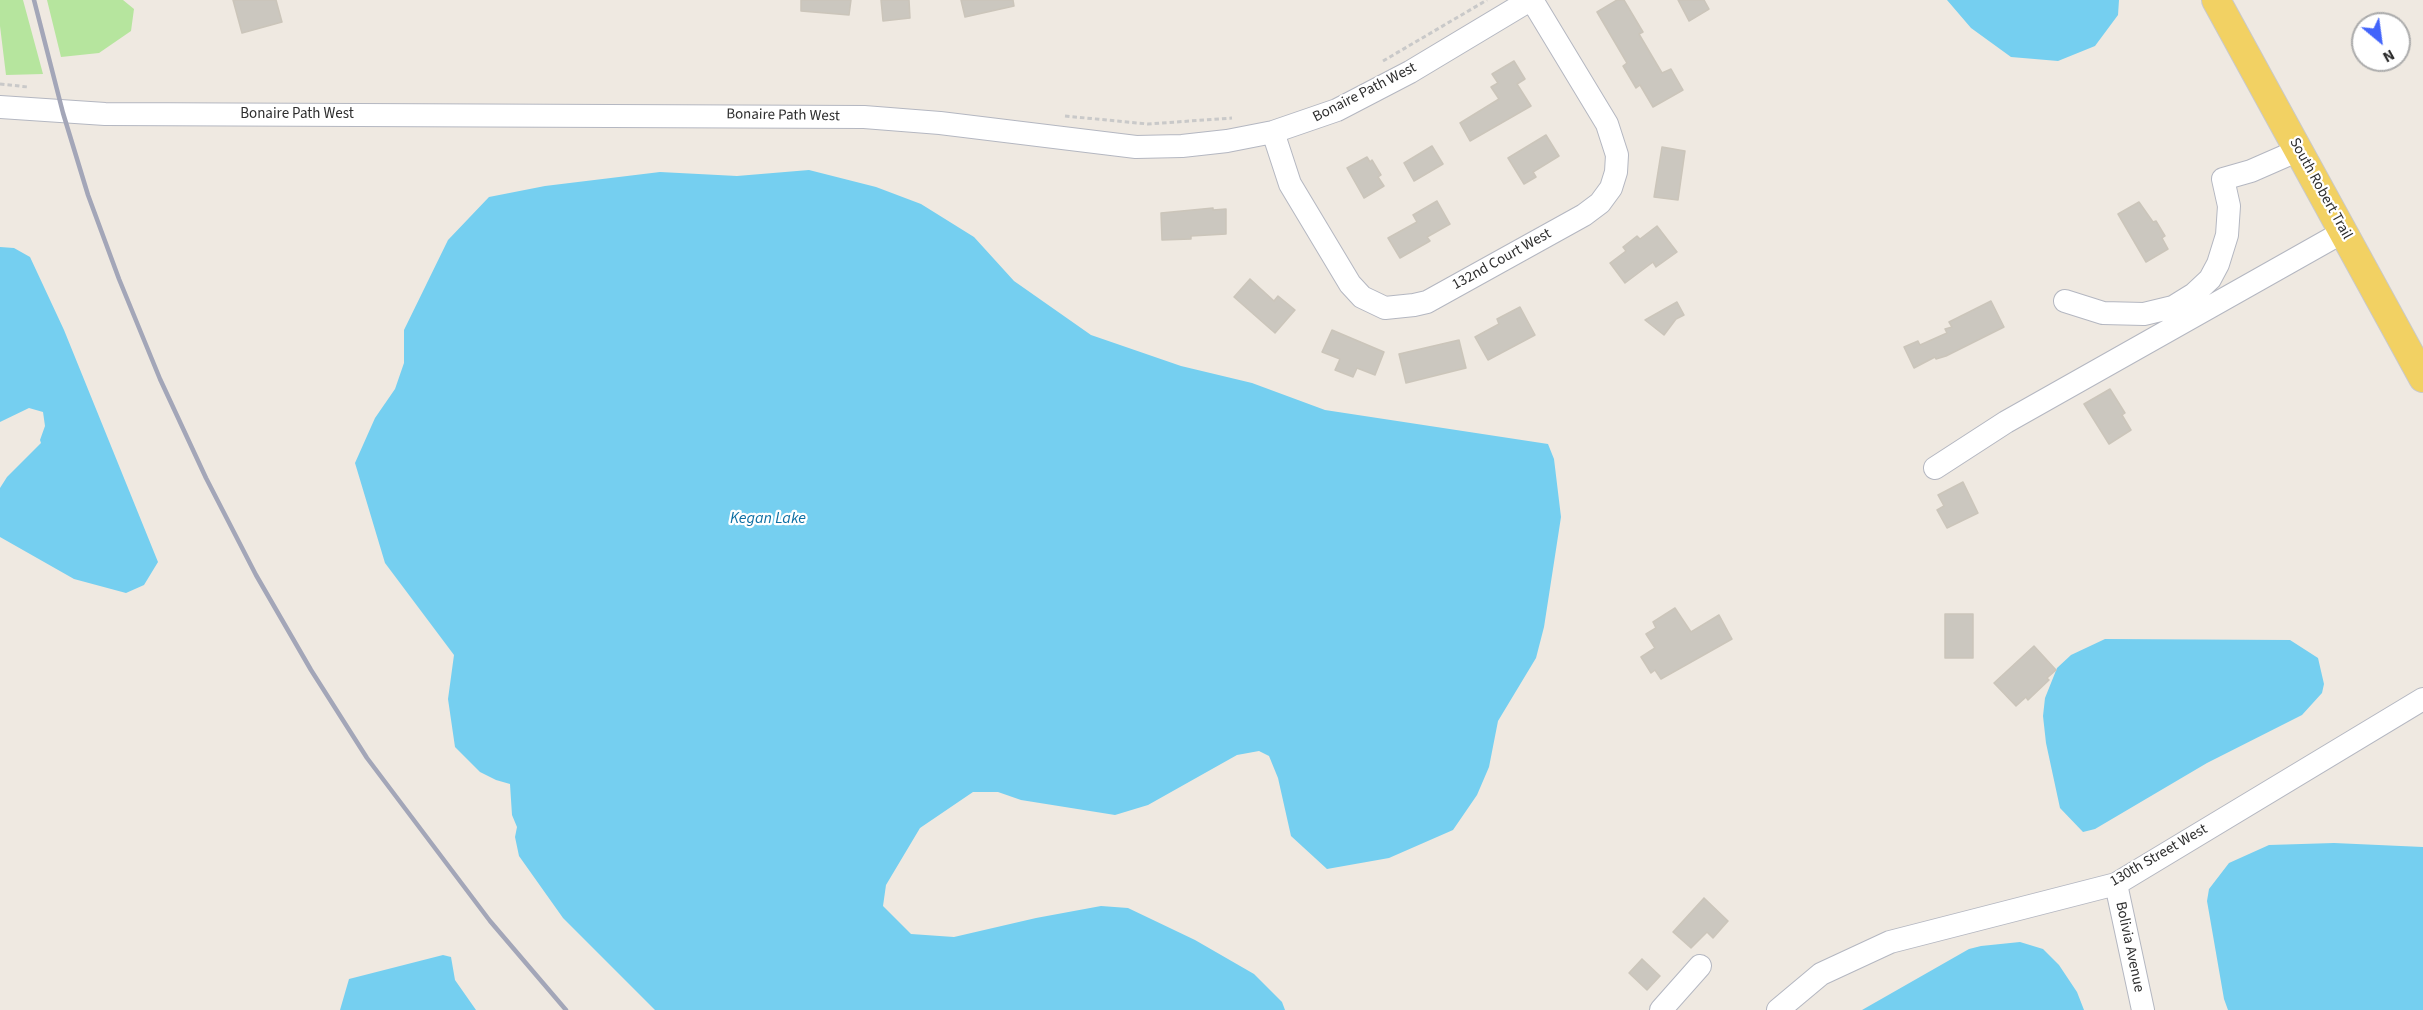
<!DOCTYPE html>
<style>
body{margin:0}
#map{position:relative;width:2423px;height:1010px;overflow:hidden;background:#efe9e1;font-family:"Source Sans 3",sans-serif}
canvas{display:block}
.north{position:absolute;left:2351px;top:12px;width:60px;height:60px;box-sizing:border-box;background:#fff;border:2px solid #ababab;border-radius:50%;rotate:151deg;font-size:16px;font-weight:700;line-height:24px;text-align:center;color:#2e2e2e}
.north::after{content:'';display:block;margin:auto;width:21px;height:27px;background:#4264fb;clip-path:polygon(50% 0,100% 100%,50% 72%,0 100%)}
</style>
<div id="map">
<canvas width="2423" height="1010"></canvas>
<div class="north">N</div>
</div>
<script>
const ctx = document.querySelector('canvas').getContext('2d');
ctx.lineJoin = 'round';
function fill(path, color) {
  ctx.fillStyle = color;
  ctx.fill(path, 'evenodd');
}
function toPath(rows) {
  const path = new Path2D();
  for (const r of rows) {
    path.moveTo(r[0], r[1]);
    for (let i = 2; i < r.length; i += 2) path.lineTo(r[i], r[i + 1]);
  }
  return path;
}
function strokePath(path, color, width, dash) {
  ctx.strokeStyle = color;
  ctx.lineWidth = width;
  ctx.lineCap = dash ? 'butt' : 'round';
  ctx.setLineDash(dash || []);
  ctx.stroke(path);
}
function label(font, color, halo, rows, align = 'center') {
  ctx.font = font + ' "Source Sans 3",sans-serif';
  ctx.lineWidth = 4.5;
  ctx.setLineDash([]);
  ctx.textBaseline = 'middle';
  ctx.strokeStyle = halo;
  ctx.fillStyle = color;
  for (const [text, x, y, turn = 0] of rows) {
    ctx.save();
    ctx.translate(x, y);
    ctx.rotate((+turn || 0) * Math.PI / 180);
    ctx.textAlign = isNaN(turn) ? turn : align;
    if (halo) ctx.strokeText(text, 0, 0);
    ctx.fillText(text, 0, 0);
    ctx.restore();
  }
}
const green = toPath([
 [0,0,23,0,43,74,6,75,0,26],
 [47,0,123,0,134,9,131,31,99,53,61,57]
]);
const water = toPath([
 [1947,0,2119,0,2118,15,2095,46,2058,61,2011,57,1971,28],
 [809,170,876,187,921,204,974,237,1014,281,1091,335,1181,366,1252,383,1325,410,1548,444,1554,459,1561,517,1544,627,1536,658,1498,721,1489,767,1477,795,1453,830,1389,858,1327,869,1291,836,1278,778,1269,756,1259,751,1237,755,1148,805,1115,815,1021,800,998,792,973,792,920,828,886,885,883,906,911,934,954,937,1036,918,1101,906,1128,908,1195,940,1254,974,1282,1002,1285,1010,655,1010,563,918,519,856,515,837,517,827,512,815,510,784,496,780,480,772,455,747,448,699,454,655,385,563,355,463,375,418,395,389,404,363,404,330,448,240,489,197,545,186,660,172,737,176],
 [0,247,14,248,30,257,64,330,158,562,144,585,126,593,74,579,0,537,0,488,7,477,41,443,40,440,45,426,43,412,29,408,0,422],
 [2105,639,2290,640,2318,658,2324,684,2322,693,2302,715,2207,763,2095,829,2083,832,2060,808,2046,743,2043,716,2045,698,2057,668,2071,655],
 [2334,843,2423,847,2423,1010,2228,1010,2224,999,2207,901,2209,889,2229,863,2269,845],
 [2020,942,2043,949,2059,965,2077,992,2084,1010,1862,1010,1969,949,1981,946],
 [443,955,451,957,455,980,476,1010,340,1010,349,979]
]);
const building = toPath([
 [233,0,276,0,282,22,242,33,233,0],
 [801,0,851,0,849,15,801,11,801,0],
 [881,0,909,0,910,18,883,21,881,0],
 [961,0,1013,0,1014,6,965,17,961,0],
 [1617,0,1624,0,1643,32,1639,34,1662,73,1671,69,1683,90,1653,107,1640,85,1636,88,1623,66,1627,63,1597,12,1617,0],
 [1678,0,1704,0,1709,9,1689,21,1678,0],
 [1514,61,1525,79,1517,84,1531,106,1470,141,1460,123,1499,99,1491,87,1498,83,1492,74,1514,61],
 [1546,135,1559,156,1533,172,1536,177,1524,184,1508,158,1546,135],
 [1432,146,1443,164,1414,181,1404,163,1432,146],
 [1662,147,1685,151,1678,200,1654,197,1662,147],
 [1367,157,1370,162,1372,160,1381,175,1378,177,1384,186,1364,198,1347,168,1367,157],
 [1437,201,1450,224,1427,237,1430,241,1400,258,1388,238,1417,222,1413,215,1437,201],
 [2139,202,2153,222,2156,221,2165,236,2162,238,2168,249,2146,262,2118,214,2139,202],
 [1213,208,1213,210,1226,209,1226,234,1191,236,1191,239,1162,240,1161,213,1213,208],
 [1657,226,1677,252,1656,267,1653,262,1625,283,1610,263,1626,251,1623,247,1637,236,1640,239,1657,226],
 [1250,279,1274,301,1278,296,1295,310,1275,333,1234,297,1250,279],
 [1991,301,2004,327,1946,356,1936,359,1935,357,1914,368,1904,347,1918,341,1920,345,1947,333,1945,329,1952,327,1949,322,1991,301],
 [1677,302,1684,315,1676,319,1664,335,1645,320,1677,302],
 [1520,307,1535,335,1488,360,1475,337,1499,324,1497,319,1520,307],
 [1332,330,1384,352,1375,375,1357,368,1353,377,1335,370,1340,359,1322,352,1332,330],
 [1459,340,1466,368,1406,383,1399,354,1459,340],
 [2110,389,2125,413,2122,415,2131,430,2109,444,2084,404,2110,389],
 [1963,482,1978,513,1947,528,1937,510,1944,506,1938,495,1963,482],
 [1675,608,1691,632,1719,615,1732,639,1661,679,1655,670,1651,673,1641,657,1655,648,1646,634,1656,628,1653,622,1675,608],
 [1945,614,1973,614,1973,658,1945,658,1945,614],
 [2034,646,2056,670,2047,678,2049,680,2028,700,2026,697,2016,706,1994,683,2034,646],
 [1704,898,1728,921,1713,938,1707,932,1691,948,1673,932,1704,898],
 [1642,959,1660,976,1647,990,1629,973,1642,959]
]);
const path = toPath([
 [1383,61,1487,0],
 [0,84,28,87],
 [1065,116,1148,124,1232,118]
]);
const minor = toPath([
 [0,107,105,114,864,117,940,123,1136,147,1182,146,1227,141,1273,132,1337,110,1410,72,1530,0],
 [1273,132,1290,184,1350,284,1362,297,1385,308,1414,305,1427,302,1584,215,1600,203,1611,188,1616,172,1617,155,1607,124,1532,0],
 [2065,301,2103,313,2144,314,2173,307,2194,294,2210,279,2218,264,2227,235,2229,206,2223,179,2251,171,2299,150],
 [1935,468,2006,422,2343,232],
 [2116,884,2143,1010],
 [1661,1010,1700,966],
 [1778,1010,1821,974,1890,942,2116,884,2423,699]
]);
const major = toPath([
 [2216,0,2423,378]
]);
const rail = toPath([
 [34,0,63,113,88,195,119,279,160,379,206,478,256,575,311,670,367,758,490,921,566,1010]
]);
const streetNames = [
 ["Bonaire Path West",1365,93,-27],
 ["Bonaire Path West",297,115],
 ["Bonaire Path West",783,116,1],
 ["South Robert Trail",2320,189,61],
 ["132nd Court West",1502,260,-29],
 ["130th Street West",2159,856,-30],
 ["Bolivia Avenue",2129,947,78]
];
const waterNames = [
 ["Kegan Lake",768,519]
];
fill(green, '#b6e59e');
fill(water, '#75cff0');
fill(building, '#cbc7bf');
strokePath(building, '#cbc5ba', 1.5);
strokePath(minor, '#b4b7c1', 24);
strokePath(major, '#c9c9c9', 30);
strokePath(path, '#c9c9c9', 3, [4.5, 3]);
strokePath(minor, '#fff', 22);
strokePath(major, '#f2d163', 28);
strokePath(rail, '#a3a6b8', 4.5);
label('15px', '#2e2e2e', '#fff', streetNames);
label('italic 16px', '#0d6fa3', '#fff', waterNames);
</script>
